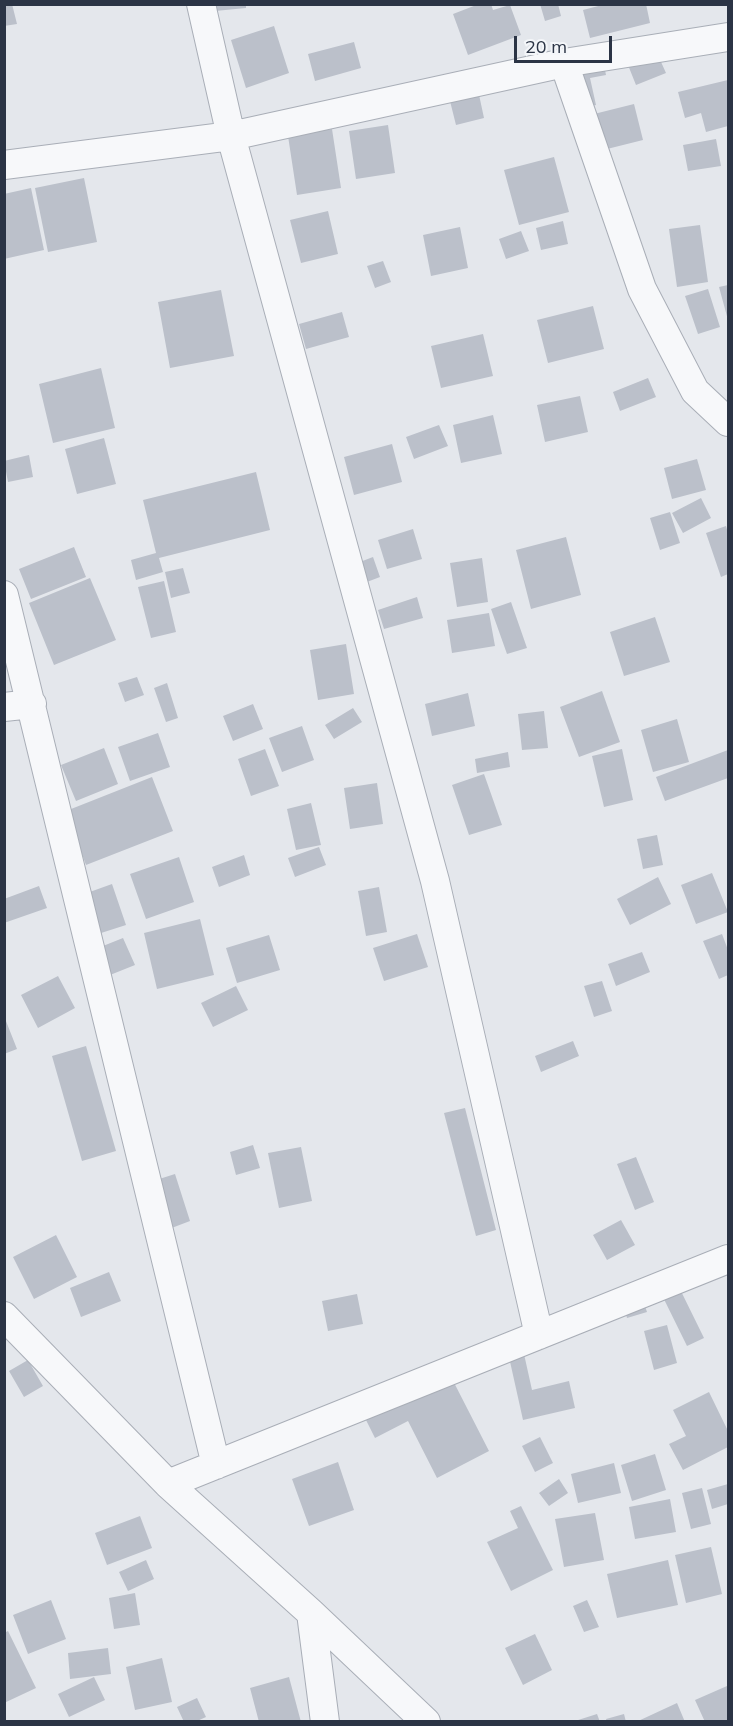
<!DOCTYPE html>
<style>
body{margin:0}
#map{position:relative;width:733px;height:1726px;overflow:hidden;background:#e4e7ec;font-family:Mulish,sans-serif}
canvas{display:block}
.frame{position:absolute;inset:0;border:6px solid #2b3445;pointer-events:none}
.scale{position:absolute;left:514px;top:36px;width:98px;height:27px;box-sizing:border-box;border:3px solid #2b3445;border-top:0;padding-left:8px;font-size:18px;line-height:21px;white-space:nowrap;color:#2b3445;-webkit-text-stroke:4px #f4f6f9;paint-order:stroke}
</style>
<div id="map">
<canvas width="733" height="1726"></canvas>
<div class="frame"></div>
<div class="scale">20 m</div>
</div>
<script>
const ctx = document.querySelector('canvas').getContext('2d');
ctx.lineJoin = 'round';
function fill(path, color) {
  ctx.fillStyle = color;
  ctx.fill(path, 'evenodd');
}
function toPath(rows) {
  const path = new Path2D();
  for (const r of rows) {
    path.moveTo(r[0], r[1]);
    for (let i = 2; i < r.length; i += 2) path.lineTo(r[i], r[i + 1]);
  }
  return path;
}
function strokePath(path, color, width, dash) {
  ctx.strokeStyle = color;
  ctx.lineWidth = width;
  ctx.lineCap = dash ? 'butt' : 'round';
  ctx.setLineDash(dash || []);
  ctx.stroke(path);
}
const building = toPath([
 [12,4,17,24,4,26,4,5],
 [214,4,246,4,246,8,215,11],
 [479,4,491,4,493,10,510,5,521,35,468,55,453,14],
 [540,4,558,4,561,16,545,21],
 [606,4,646,4,650,23,590,38,583,10],
 [274,26,289,73,246,88,231,40],
 [354,42,361,68,315,81,308,54],
 [657,53,666,73,636,85,628,65],
 [603,60,606,75,590,78,596,105,579,109,571,67],
 [728,80,728,126,706,132,701,113,685,118,678,92],
 [478,90,484,118,456,125,449,97],
 [634,104,643,140,595,152,586,116],
 [388,125,395,173,356,179,349,131],
 [332,129,341,188,297,195,288,136],
 [716,139,721,166,688,171,683,145],
 [554,157,569,212,519,225,504,170],
 [84,178,97,242,48,252,35,188],
 [31,188,44,250,4,259,4,194],
 [328,211,338,254,301,263,290,220],
 [563,221,568,244,541,250,536,228],
 [700,225,708,282,677,287,669,229],
 [460,227,468,268,431,276,423,235],
 [521,231,529,251,506,259,499,239],
 [383,261,391,282,375,288,367,266],
 [728,285,728,320,719,287],
 [708,289,720,327,698,334,685,296],
 [221,290,234,356,170,368,158,302],
 [593,306,604,349,548,363,537,320],
 [342,312,349,337,306,349,299,324],
 [483,334,493,376,441,388,431,346],
 [101,368,115,428,53,443,39,384],
 [648,378,656,397,620,411,613,392],
 [580,396,588,432,545,442,537,405],
 [493,415,502,454,461,463,453,425],
 [439,425,448,446,414,459,406,437],
 [104,438,116,484,77,494,65,449],
 [392,444,402,482,354,495,344,457],
 [29,455,33,477,8,482,4,461],
 [697,459,706,490,672,499,664,468],
 [256,472,270,530,159,558,163,572,136,580,131,560,156,553,143,500],
 [701,498,711,518,683,533,672,513],
 [670,512,680,543,660,550,650,518],
 [726,526,728,533,728,574,721,577,706,533],
 [413,529,422,559,387,569,378,540],
 [566,537,581,595,531,609,516,550],
 [74,547,86,577,31,599,19,569],
 [373,557,380,577,359,585,352,565],
 [482,558,488,602,457,607,450,563],
 [183,568,190,593,171,598,165,572],
 [90,578,116,640,54,665,29,603],
 [164,581,176,632,151,638,138,587],
 [417,597,423,618,384,629,378,610],
 [511,602,527,648,507,654,491,609],
 [489,613,495,646,452,653,447,620],
 [655,617,670,662,624,676,610,632],
 [346,644,354,694,318,700,310,650],
 [137,677,144,695,125,702,118,683],
 [167,683,178,718,166,722,154,688],
 [602,691,620,742,579,757,560,707],
 [468,693,475,726,432,736,425,704],
 [253,704,263,729,233,741,223,716],
 [353,708,362,722,334,739,325,725],
 [544,711,548,748,522,750,518,714],
 [677,719,689,762,653,772,641,730],
 [302,726,314,760,282,772,269,738],
 [158,733,170,767,130,781,118,747],
 [104,748,118,784,76,801,61,765],
 [265,749,279,786,251,796,238,759],
 [622,749,633,800,604,807,592,756],
 [728,750,728,778,665,801,656,777],
 [508,752,510,767,477,773,475,759],
 [484,774,502,825,469,835,452,785],
 [152,777,173,831,86,865,66,811],
 [377,783,383,824,350,829,344,788],
 [311,803,321,845,296,850,287,809],
 [657,835,663,865,643,869,637,839],
 [319,847,326,865,295,877,288,858],
 [244,855,250,875,219,887,212,867],
 [179,857,194,902,146,919,130,874],
 [712,873,728,912,696,924,681,885],
 [658,877,671,904,630,925,617,899],
 [112,884,126,925,101,933,87,893],
 [39,886,47,908,4,923,4,899],
 [379,887,387,932,366,936,358,891],
 [200,919,214,975,157,989,144,933],
 [417,934,428,967,384,981,373,948],
 [722,934,728,950,728,975,719,979,703,941],
 [269,935,280,970,237,983,226,948],
 [123,938,135,965,110,975,98,948],
 [642,952,650,972,616,986,608,964],
 [58,976,75,1008,38,1028,21,995],
 [602,981,612,1011,594,1017,584,986],
 [236,986,248,1010,213,1027,201,1003],
 [4,1016,17,1049,4,1054],
 [573,1041,579,1056,541,1072,535,1056],
 [86,1046,116,1151,82,1161,52,1056],
 [465,1108,496,1230,476,1236,444,1113],
 [253,1145,260,1168,236,1175,230,1152],
 [301,1147,312,1201,279,1208,268,1153],
 [636,1157,654,1202,635,1210,617,1164],
 [175,1174,190,1221,169,1229,153,1181],
 [621,1220,635,1245,607,1260,593,1235],
 [56,1235,77,1277,34,1299,13,1257],
 [109,1272,121,1301,81,1317,70,1288],
 [674,1277,704,1338,687,1346,657,1285],
 [639,1288,647,1312,627,1318,620,1294],
 [357,1294,363,1324,328,1331,322,1301],
 [667,1325,677,1363,654,1370,644,1331],
 [522,1345,532,1390,569,1381,575,1408,523,1420,507,1348],
 [28,1360,43,1386,24,1397,9,1371],
 [446,1367,489,1451,437,1478,408,1421,375,1438,361,1410],
 [709,1392,728,1431,728,1447,683,1470,669,1444,686,1436,673,1410],
 [540,1437,553,1463,535,1472,522,1446],
 [655,1454,666,1490,632,1501,621,1465],
 [338,1462,354,1510,309,1526,292,1479],
 [614,1463,621,1493,578,1503,571,1474],
 [559,1479,568,1493,549,1506,539,1493],
 [728,1484,728,1504,712,1509,707,1490],
 [702,1488,711,1524,691,1529,682,1493],
 [670,1499,676,1532,635,1539,629,1507],
 [521,1506,553,1570,511,1591,487,1542,518,1528,510,1511],
 [595,1513,604,1560,564,1567,555,1519],
 [140,1516,152,1548,107,1565,95,1533],
 [711,1547,722,1594,686,1603,675,1555],
 [146,1560,154,1579,128,1591,119,1572],
 [668,1560,678,1605,617,1618,607,1574],
 [135,1593,140,1625,114,1629,109,1598],
 [51,1600,66,1639,28,1654,13,1615],
 [587,1600,599,1627,584,1632,573,1606],
 [8,1631,36,1688,4,1703,4,1633],
 [535,1634,552,1670,523,1685,505,1648],
 [108,1648,111,1674,70,1679,68,1653],
 [162,1658,172,1702,135,1710,126,1667],
 [94,1677,105,1700,69,1717,58,1694],
 [289,1677,301,1722,259,1722,250,1688],
 [727,1686,728,1722,705,1722,695,1700],
 [197,1698,206,1717,195,1722,184,1722,177,1707],
 [677,1703,685,1722,636,1722],
 [597,1714,600,1722,575,1722,575,1721],
 [624,1714,626,1722,607,1722,606,1719]
]);
const minor = toPath([
 [201,4,231,136,435,881,539,1335],
 [564,63,642,289,695,391,728,422],
 [4,165,231,136,564,63,728,37],
 [4,595,216,1465],
 [4,707,32,704],
 [4,1316,168,1484,311,1613,426,1722],
 [168,1484,728,1259],
 [311,1613,325,1722]
]);
fill(building, '#bbc0ca');
strokePath(minor, '#a9aeb7', 30);
strokePath(minor, '#f7f8fa', 28);
</script>
